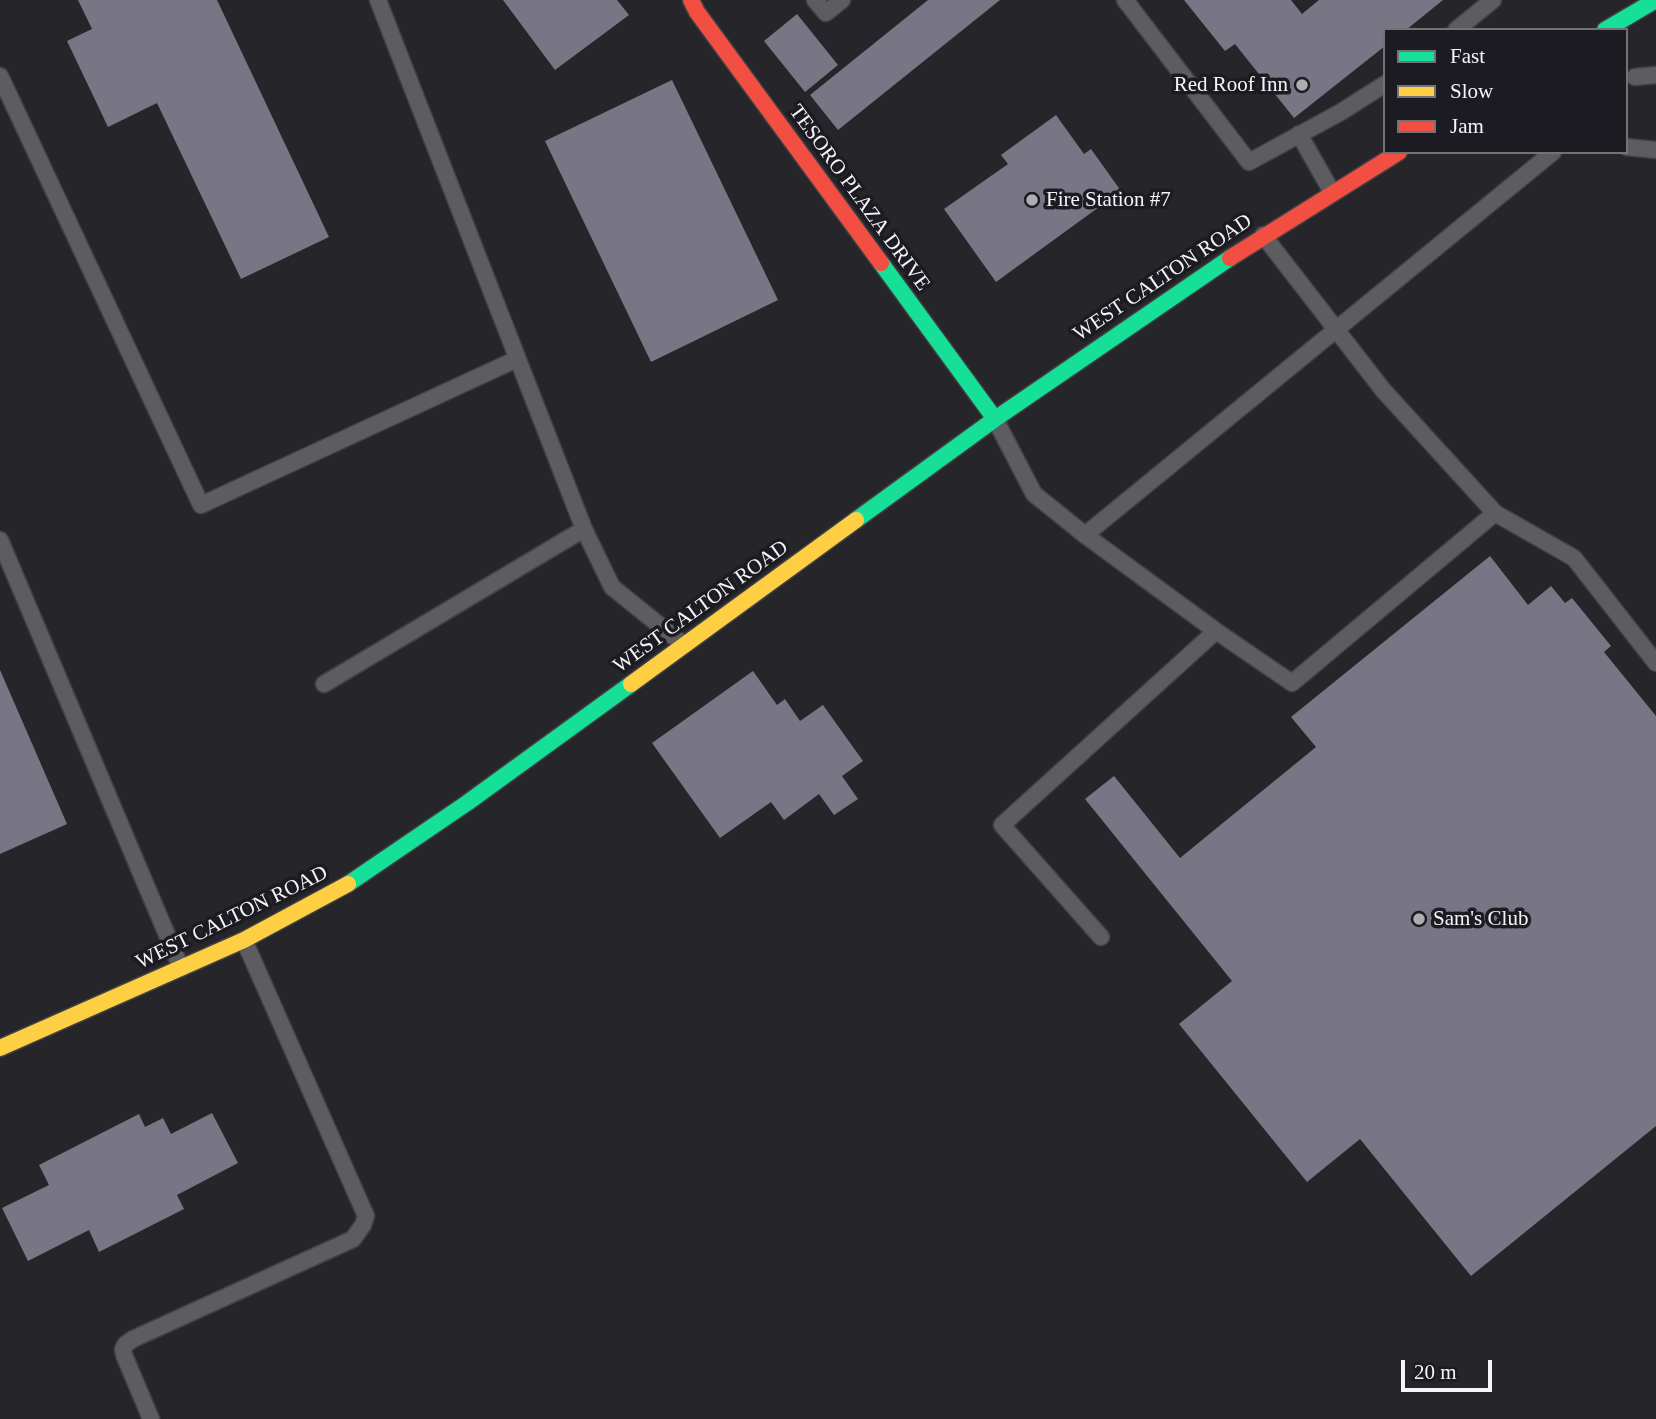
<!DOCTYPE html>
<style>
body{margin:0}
#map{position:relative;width:1656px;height:1419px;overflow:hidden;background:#26262a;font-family:Georgia,serif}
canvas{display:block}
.legend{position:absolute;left:1383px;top:28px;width:245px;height:126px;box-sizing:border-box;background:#1c1b22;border:2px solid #727278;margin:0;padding:9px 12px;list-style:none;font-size:21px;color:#f4f4f9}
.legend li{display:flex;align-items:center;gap:14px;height:35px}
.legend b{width:35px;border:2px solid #727278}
.scale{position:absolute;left:1401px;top:1360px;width:91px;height:32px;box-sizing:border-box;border:4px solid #f4f4f9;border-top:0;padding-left:9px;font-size:21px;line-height:24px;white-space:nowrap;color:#f4f4f9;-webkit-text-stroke:5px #1c1b22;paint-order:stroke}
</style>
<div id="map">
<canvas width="1656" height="1419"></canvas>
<ul class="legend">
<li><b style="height:9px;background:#16e098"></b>Fast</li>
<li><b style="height:9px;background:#ffcf43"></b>Slow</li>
<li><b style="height:9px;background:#f24e42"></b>Jam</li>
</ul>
<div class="scale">20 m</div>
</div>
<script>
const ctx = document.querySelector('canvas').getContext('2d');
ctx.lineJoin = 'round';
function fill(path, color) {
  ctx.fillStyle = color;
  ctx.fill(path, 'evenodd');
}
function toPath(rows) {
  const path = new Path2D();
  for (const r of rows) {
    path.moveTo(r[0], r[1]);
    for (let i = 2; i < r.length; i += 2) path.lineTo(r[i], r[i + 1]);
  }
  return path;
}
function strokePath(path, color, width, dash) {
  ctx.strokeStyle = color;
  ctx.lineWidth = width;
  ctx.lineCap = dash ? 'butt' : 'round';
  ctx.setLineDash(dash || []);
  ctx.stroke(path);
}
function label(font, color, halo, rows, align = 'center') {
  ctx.font = font + ' Georgia,serif';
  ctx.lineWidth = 7;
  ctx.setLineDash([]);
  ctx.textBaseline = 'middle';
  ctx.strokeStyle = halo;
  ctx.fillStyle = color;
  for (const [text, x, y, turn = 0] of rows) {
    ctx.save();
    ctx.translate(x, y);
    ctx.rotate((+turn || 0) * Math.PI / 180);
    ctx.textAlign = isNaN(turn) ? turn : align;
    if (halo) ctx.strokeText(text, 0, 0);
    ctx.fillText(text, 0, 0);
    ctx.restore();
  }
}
const building = toPath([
 [78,0,217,0,329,237,241,279,157,103,108,127,67,41,92,29],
 [503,0,617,0,629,15,555,70],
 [928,0,1000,0,838,130,810,95],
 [1184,0,1291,0,1302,14,1319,0,1443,0,1406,30,1385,30,1385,46,1294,118,1235,44,1225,51],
 [797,14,838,65,805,92,764,41],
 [672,80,778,300,651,362,545,141],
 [1056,115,1084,154,1091,149,1121,191,996,282,944,209,1008,164,1001,155],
 [1490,556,1528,605,1551,586,1565,603,1572,598,1611,646,1604,652,1656,716,1656,1126,1471,1276,1360,1139,1307,1182,1179,1024,1232,981,1085,799,1114,776,1180,858,1316,747,1291,717],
 [0,670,67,824,0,854],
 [753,671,777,705,785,699,800,721,823,705,863,761,842,776,858,799,834,815,819,794,784,820,771,802,720,838,652,743],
 [212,1113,238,1163,177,1195,184,1209,99,1252,89,1230,28,1261,2,1208,49,1185,39,1165,139,1114,145,1127,163,1118,171,1134]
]);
const lane = toPath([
 [378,0,584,529,612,587,684,645],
 [815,0,826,13,842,0],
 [1125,0,1249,162,1341,112,1385,84],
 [1456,30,1493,0],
 [0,76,201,505,517,359],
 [1635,77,1656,75],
 [1299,134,1332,192],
 [1626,147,1656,150],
 [1263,235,1383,390,1495,513,1574,558,1656,663],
 [995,419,1034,494,1085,535,1216,631,1292,683,1495,513],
 [1085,535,1553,152],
 [0,540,181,968],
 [324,684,584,529],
 [1101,937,1002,825,1216,631],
 [151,1419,124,1355,123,1349,126,1344,133,1339,353,1239,363,1225,366,1216,244,940]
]);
const fast = toPath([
 [1605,30,1656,0],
 [881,263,995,419],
 [856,520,995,419,1230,258],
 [348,884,467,803,631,684]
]);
const slow = toPath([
 [631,684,856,520],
 [0,1048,244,940,348,884]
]);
const jam = toPath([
 [691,0,697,12,881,263],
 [1230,258,1399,152]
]);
const markers = [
 [1302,85,7,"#acacb1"],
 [1032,200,7,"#acacb1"],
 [1419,919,7,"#acacb1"]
];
const poiNames = [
 ["Red Roof Inn",1288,85,"right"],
 ["Fire Station #7",1046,200],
 ["Sam's Club",1433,919]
];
const streetNames = [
 ["TESORO PLAZA DRIVE",859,198,54],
 ["WEST CALTON ROAD",1163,278,-34],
 ["WEST CALTON ROAD",701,607,-36],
 ["WEST CALTON ROAD",232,918,-26]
];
fill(building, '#787685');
strokePath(lane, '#414145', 19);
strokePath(fast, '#414145', 19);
strokePath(slow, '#414145', 19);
strokePath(jam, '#414145', 19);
strokePath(lane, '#5d5d61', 16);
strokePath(fast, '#16e098', 16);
strokePath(slow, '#ffcf43', 16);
strokePath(jam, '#f24e42', 16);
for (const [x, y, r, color] of markers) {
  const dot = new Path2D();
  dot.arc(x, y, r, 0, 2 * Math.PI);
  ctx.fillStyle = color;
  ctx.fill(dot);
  strokePath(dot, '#1c1b22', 2.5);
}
label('21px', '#f4f4f9', '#1c1b22', poiNames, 'left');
label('21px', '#f4f4f9', '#1c1b22', streetNames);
</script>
